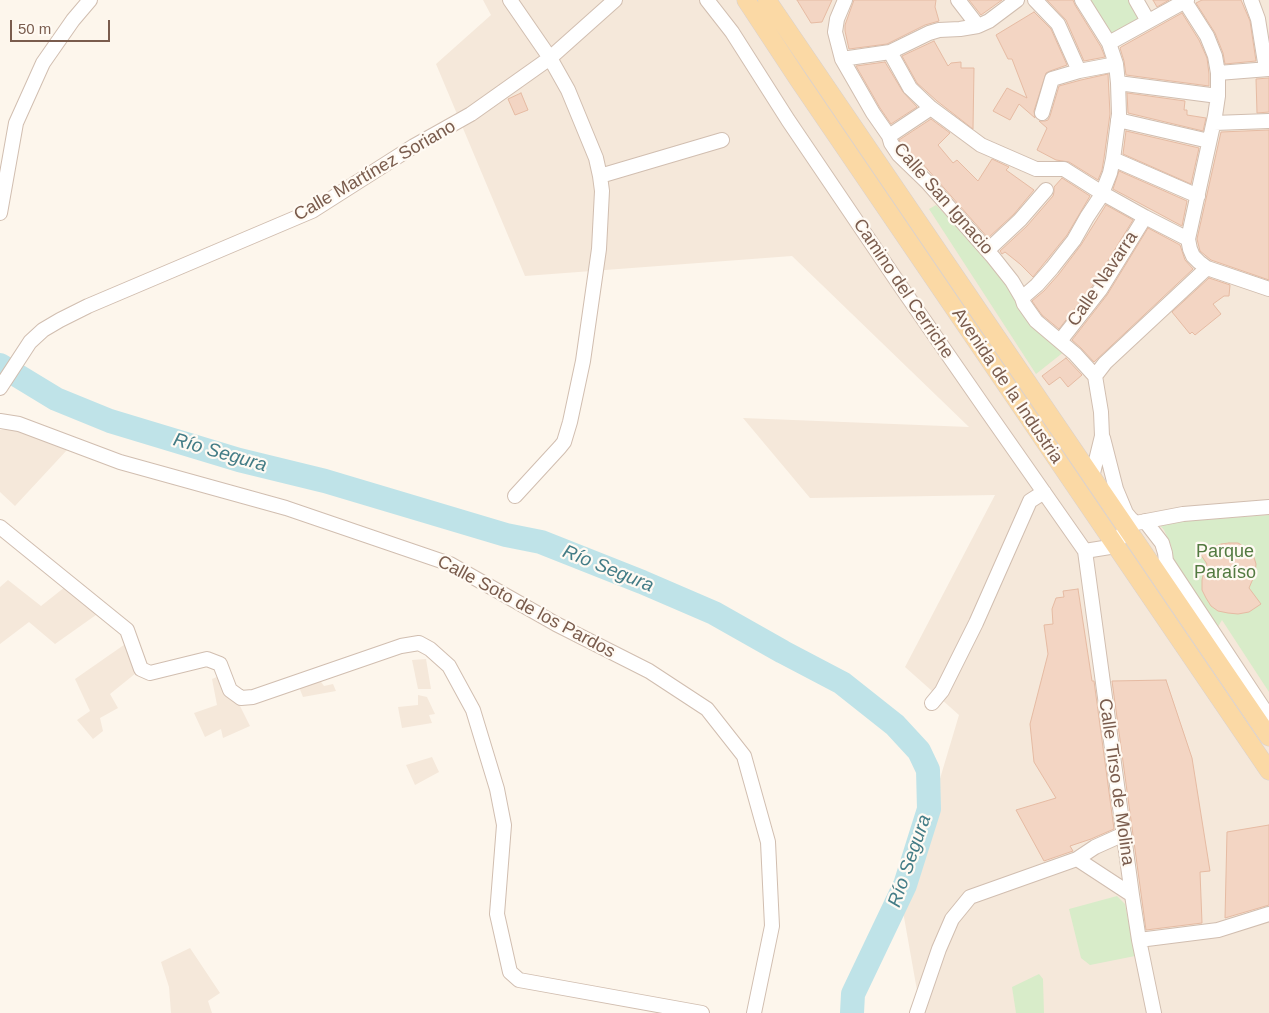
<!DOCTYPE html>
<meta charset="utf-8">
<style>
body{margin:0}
#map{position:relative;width:1269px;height:1013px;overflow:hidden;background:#fdf6ec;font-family:Helvetica,sans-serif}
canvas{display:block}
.scale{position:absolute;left:10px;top:20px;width:100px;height:22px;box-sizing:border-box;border:2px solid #7a5c4d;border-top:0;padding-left:6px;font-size:15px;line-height:18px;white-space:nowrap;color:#7a5c4d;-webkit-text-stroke:4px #fffaf3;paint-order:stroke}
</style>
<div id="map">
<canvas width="1269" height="1013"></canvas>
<div class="scale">50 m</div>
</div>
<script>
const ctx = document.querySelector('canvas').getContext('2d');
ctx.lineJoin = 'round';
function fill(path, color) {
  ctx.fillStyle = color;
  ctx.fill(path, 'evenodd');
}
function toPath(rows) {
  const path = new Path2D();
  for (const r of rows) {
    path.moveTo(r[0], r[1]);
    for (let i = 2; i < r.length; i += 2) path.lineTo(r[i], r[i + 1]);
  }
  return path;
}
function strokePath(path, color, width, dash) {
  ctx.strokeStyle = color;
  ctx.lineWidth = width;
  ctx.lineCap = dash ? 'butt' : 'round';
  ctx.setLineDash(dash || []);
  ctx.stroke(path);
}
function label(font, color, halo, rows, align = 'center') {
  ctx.font = font + ' Helvetica,sans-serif';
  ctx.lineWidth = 4.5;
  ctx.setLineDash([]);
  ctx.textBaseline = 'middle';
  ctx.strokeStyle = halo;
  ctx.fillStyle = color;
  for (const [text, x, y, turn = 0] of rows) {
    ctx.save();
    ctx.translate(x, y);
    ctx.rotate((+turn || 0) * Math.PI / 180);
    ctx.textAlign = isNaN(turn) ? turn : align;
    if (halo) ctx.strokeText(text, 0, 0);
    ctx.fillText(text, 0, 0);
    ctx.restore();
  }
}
const residential = toPath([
 [483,0,1269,0,1269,1013,921,1013,902,906,959,715,905,667,995,495,810,498,743,418,969,427,792,256,525,276,436,64,491,15],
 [12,429,28,432,67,450,15,506,0,492,0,430],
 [8,580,41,606,70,583,103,610,55,644,29,622,0,644,0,587],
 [131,640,141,669,110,694,118,708,100,718,103,731,93,739,77,720,90,711,75,679],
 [426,659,431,689,418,689,412,660],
 [224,674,250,726,223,738,221,729,205,737,194,713,217,705,212,679],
 [316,675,324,686,333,684,336,691,303,697,297,682],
 [418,695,427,697,435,714,429,715,432,723,402,728,398,707,418,705],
 [432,757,439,772,415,785,406,765],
 [190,948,220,993,208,1001,212,1013,171,1013,169,987,161,962]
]);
const green = toPath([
 [1082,0,1136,0,1148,21,1109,43],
 [936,205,992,262,1065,351,1036,374,929,209],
 [1269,515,1269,692,1222,620,1216,630,1174,567,1171,545,1164,530,1158,523,1182,518,1202,520],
 [1117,896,1125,904,1135,956,1090,965,1081,958,1069,909],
 [1039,974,1043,979,1044,1013,1016,1013,1012,987]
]);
const river = toPath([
 [0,365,56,399,110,421,239,460,325,481,506,535,541,542,642,582,714,613,783,652,842,683,895,725,919,751,928,770,929,809,905,885,853,994,852,1013]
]);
const building = toPath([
 [797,0,832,0,822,22,811,23,797,0],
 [854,0,936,0,935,7,939,21,925,25,887,44,849,49,845,31,845,25,854,0],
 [969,0,1002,0,981,15,969,0],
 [1047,0,1073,0,1075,5,1101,47,1105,57,1084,61,1066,20,1047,0],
 [1153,0,1169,0,1157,7,1153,0],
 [1202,0,1241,0,1250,21,1256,61,1225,64,1223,53,1215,33,1196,3,1202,0],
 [1034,12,1051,29,1067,65,1050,71,1046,73,1034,111,1035,118,1019,104,1010,120,993,111,1007,88,1027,98,1012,59,1008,59,996,35,1034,12],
 [1182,13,1199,40,1207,58,1209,74,1209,86,1126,75,1124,61,1120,48,1121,47,1182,13],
 [934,41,948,66,951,63,961,62,961,68,974,68,973,129,937,101,917,83,902,56,934,41],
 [885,62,903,92,917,107,891,124,880,108,856,66,885,62],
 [1108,74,1110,114,1104,158,1102,170,1098,180,1069,162,1056,160,1037,150,1047,128,1039,121,1045,121,1048,120,1050,116,1059,86,1081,80,1108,74],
 [1269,78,1269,112,1257,113,1256,79,1269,78],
 [521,93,528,110,515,115,508,99,521,93],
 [1127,93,1185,101,1184,110,1187,110,1187,115,1206,118,1203,131,1128,113,1127,93],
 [931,119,950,133,938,145,953,163,957,160,978,181,992,159,1009,167,1006,170,1034,190,1014,214,988,238,937,180,921,162,920,163,906,149,899,140,931,119],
 [1269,130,1269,280,1211,260,1200,251,1197,239,1221,132,1269,130],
 [1126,131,1199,148,1191,184,1123,154,1126,131],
 [1119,171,1187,201,1182,226,1113,189,1119,171],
 [1062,178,1090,196,1067,235,1033,277,1020,264,1005,252,1002,254,1000,251,1027,226,1053,196,1054,192,1054,187,1062,178],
 [1106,205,1133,220,1093,285,1059,329,1042,315,1032,301,1044,291,1059,274,1081,245,1106,205],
 [1148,228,1180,245,1185,260,1193,269,1094,362,1081,348,1072,340,1107,295,1148,228],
 [1209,278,1230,285,1229,296,1224,296,1213,304,1221,314,1195,335,1192,332,1190,334,1172,312,1209,278],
 [1066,358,1082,375,1068,387,1060,377,1049,385,1042,376,1066,358],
 [1229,543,1238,543,1245,547,1253,554,1256,564,1255,574,1249,588,1261,604,1249,612,1238,614,1228,613,1218,611,1211,606,1206,598,1202,590,1202,580,1204,571,1207,564,1201,555,1214,547,1221,544,1229,543],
 [1078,589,1092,681,1094,681,1114,829,1091,839,1070,846,1073,851,1044,861,1016,810,1056,798,1034,762,1030,724,1048,654,1044,625,1053,624,1052,609,1056,598,1064,597,1063,591,1078,589],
 [1166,680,1192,758,1210,871,1200,872,1202,923,1146,930,1112,681,1166,680],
 [1269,825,1269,905,1225,918,1227,832,1269,825]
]);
const minor = toPath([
 [510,0,550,58,568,90,596,158,600,176,602,191,599,249,583,361,570,422,564,442,560,447,515,496],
 [707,0,732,32,788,120,899,284,987,411,1085,551],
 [845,0,837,19,835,32,842,59,873,113,889,136,891,143,899,155,927,182,993,257,1012,281,1022,298,1024,304,1036,321,1075,354,1095,376],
 [958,0,978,26],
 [1035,0,1058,24,1079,71],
 [1136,0,1148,21],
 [1184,0,1207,36,1215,56,1218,73,1218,96,1215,116,1188,239,1190,249,1193,256,1199,262,1207,268,1269,289],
 [1251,0,1258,19,1266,69],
 [1109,43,1187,0],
 [890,52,910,88,931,108,981,145,1036,169,1064,169,1102,193,1145,217,1188,239],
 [842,59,890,52,929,33,939,30,960,29,978,26,989,21,1017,0],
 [1218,73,1269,69],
 [1118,83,1218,96],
 [1042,113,1052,79,1079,71,1116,64],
 [1118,120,1209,141],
 [1214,123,1269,121],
 [889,136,931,108],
 [1113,159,1198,196],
 [600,176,722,140],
 [0,213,16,123,43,63,73,20,90,0],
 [988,250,1020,220,1046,190],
 [1022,298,1037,285,1052,268,1074,240,1087,217,1101,196,1110,173,1113,159,1119,114,1118,83,1116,64,1109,43,1082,0],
 [1060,341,1100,290,1145,217],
 [0,388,30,342,43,330,60,320,88,306,312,211,414,146,471,114,550,58,615,0],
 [0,421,19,424,120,462,286,508,450,564,556,624,649,671,707,709,744,756,768,842,772,926,754,1013],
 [1103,438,1116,489,1126,513,1131,519,1136,523,1183,514,1269,507],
 [1092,477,1102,436,1101,412,1095,376,1105,363,1207,268],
 [1145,521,1162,543,1165,553,1166,561,1163,570],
 [0,527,127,630,141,669,150,673,207,659,220,664,230,690,241,698,253,697,401,646,419,643,430,649,449,666,473,710,497,789,504,825,497,914,510,972,519,980,702,1013],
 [1085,551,1132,895,1139,940,1154,1013],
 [1085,551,1116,546,1126,527,1135,523],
 [1166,561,1269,717],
 [932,703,942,691,976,623,1030,501,1044,492],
 [1077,859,1132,895],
 [1139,940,1218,930,1269,914],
 [917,1013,939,949,952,919,970,897,1077,859,1095,847,1124,834]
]);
const major = toPath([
 [746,0,798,79,1269,771],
 [767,0,1269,737]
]);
const streetNames = [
 ["Calle Martínez Soriano",375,171,-30],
 ["Calle San Ignacio",943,199,49],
 ["Calle Navarra",1103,279,-56],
 ["Camino del Cerriche",903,289,56],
 ["Avenida de la Industria",1007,386,56],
 ["Calle Soto de los Pardos",526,607,28],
 ["Calle Tirso de Molina",1116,782,82]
];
const parkNames = [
 ["Parque",1225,552],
 ["Paraíso",1225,573]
];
const waterNames = [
 ["Río Segura",220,453,16],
 ["Río Segura",608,569,22],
 ["Río Segura",910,861,-71]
];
fill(residential, '#f5e8da');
fill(green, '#d8ecc9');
strokePath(river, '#bfe3e8', 24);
fill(building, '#f3d5c3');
strokePath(building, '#e6bba3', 1);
strokePath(minor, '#d1beb0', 16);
strokePath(major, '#dad1cd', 19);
strokePath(minor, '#fff', 14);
strokePath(major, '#fbd9a5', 18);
label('18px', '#7a5c4d', '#fffaf3', streetNames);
label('18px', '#537a41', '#fffaf3', parkNames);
label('italic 19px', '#437c86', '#fffaf3', waterNames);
</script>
